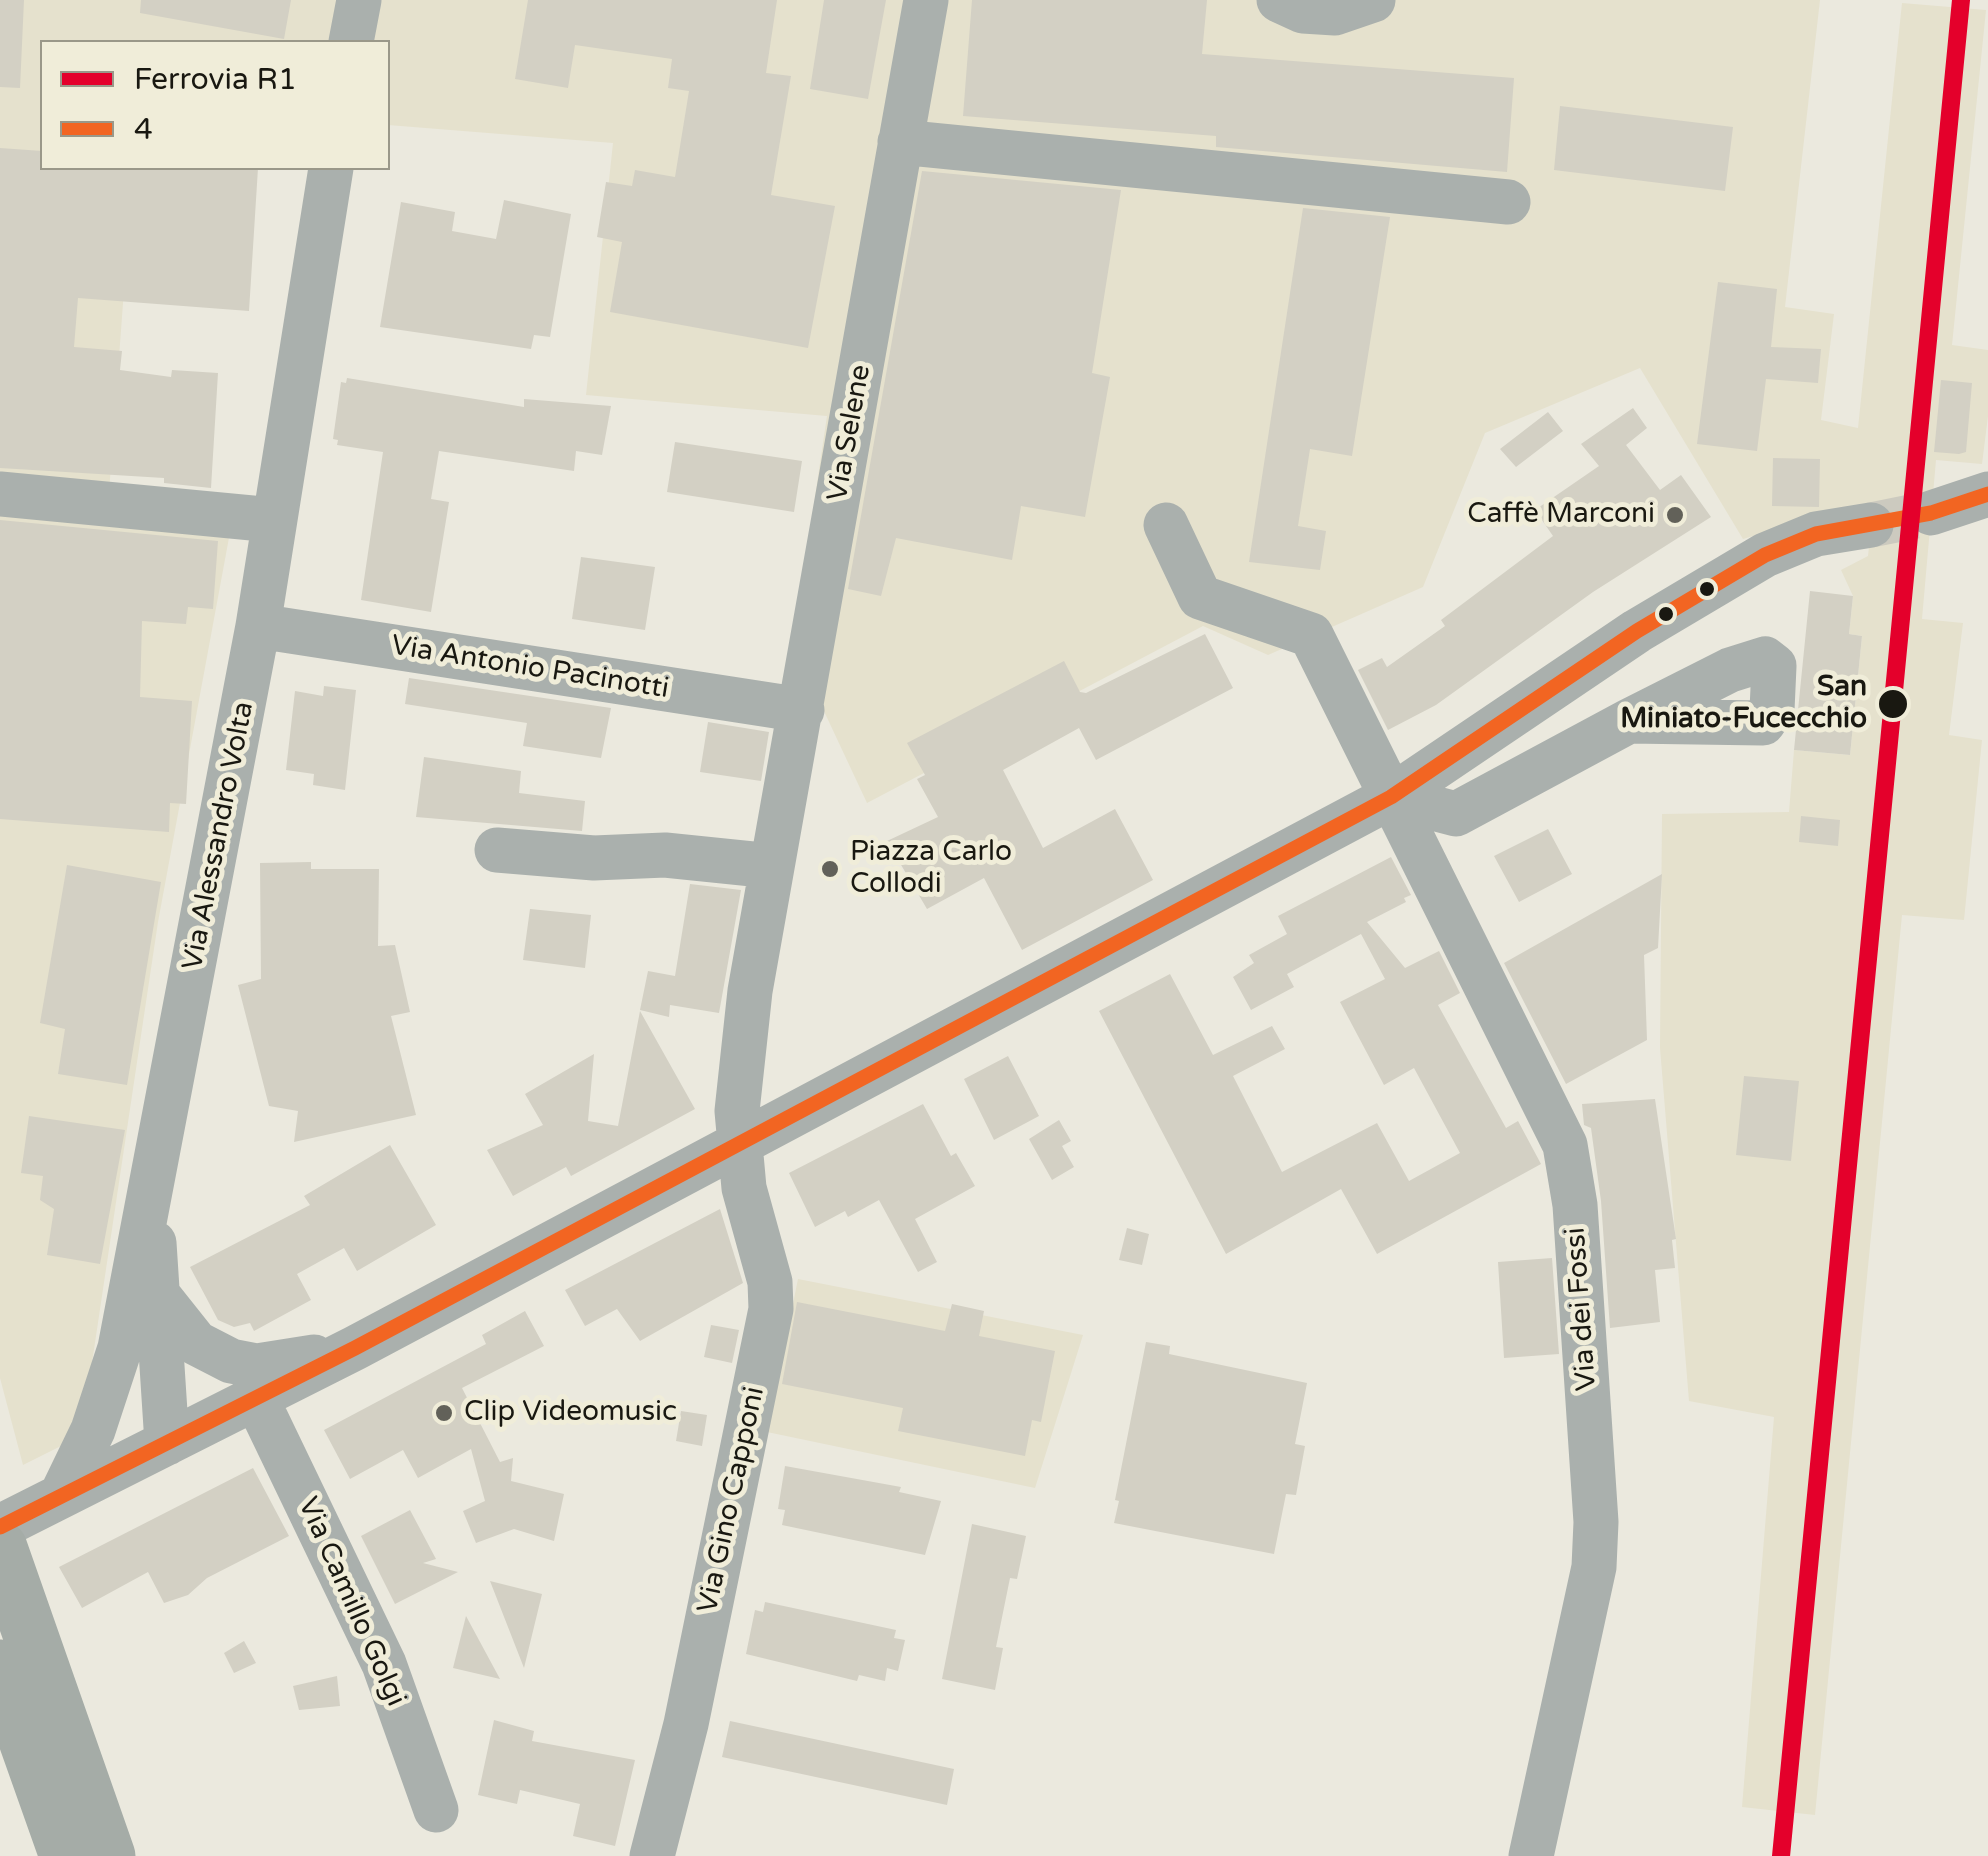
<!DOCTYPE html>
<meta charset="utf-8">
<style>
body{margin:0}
#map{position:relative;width:1988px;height:1856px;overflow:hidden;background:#ebe9de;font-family:"Varela Round",sans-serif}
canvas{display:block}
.legend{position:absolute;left:40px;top:40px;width:350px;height:130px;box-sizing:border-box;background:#f0edd9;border:2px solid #9a9889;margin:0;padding:12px 18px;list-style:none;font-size:30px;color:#191811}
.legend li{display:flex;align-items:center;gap:20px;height:50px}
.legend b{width:50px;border:2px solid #9a9889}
</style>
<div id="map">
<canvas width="1988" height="1856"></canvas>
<ul class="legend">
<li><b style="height:12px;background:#e4002b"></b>Ferrovia R1</li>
<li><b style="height:12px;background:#f26522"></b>4</li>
</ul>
</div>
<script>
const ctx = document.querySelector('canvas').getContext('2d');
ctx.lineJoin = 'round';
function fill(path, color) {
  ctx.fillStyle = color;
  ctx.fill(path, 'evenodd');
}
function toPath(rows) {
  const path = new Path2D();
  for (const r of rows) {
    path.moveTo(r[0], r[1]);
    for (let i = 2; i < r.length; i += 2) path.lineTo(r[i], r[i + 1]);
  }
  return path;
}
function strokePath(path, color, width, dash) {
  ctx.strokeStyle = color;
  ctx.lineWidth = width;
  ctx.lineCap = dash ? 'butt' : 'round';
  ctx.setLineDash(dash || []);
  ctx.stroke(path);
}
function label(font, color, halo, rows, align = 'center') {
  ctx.font = font + ' "Varela Round",sans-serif';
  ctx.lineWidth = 10;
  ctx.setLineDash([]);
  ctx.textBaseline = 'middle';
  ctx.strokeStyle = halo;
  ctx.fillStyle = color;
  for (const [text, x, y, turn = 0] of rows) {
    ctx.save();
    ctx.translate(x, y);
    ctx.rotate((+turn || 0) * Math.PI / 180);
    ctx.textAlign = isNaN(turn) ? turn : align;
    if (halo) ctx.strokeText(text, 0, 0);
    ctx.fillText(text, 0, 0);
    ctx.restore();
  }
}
const built = toPath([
 [0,0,1820,0,1785,307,1834,314,1821,420,1858,428,1902,3,1986,10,1952,345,1988,350,1988,416,1982,464,1936,460,1922,619,1963,623,1949,735,1982,740,1964,920,1902,915,1815,1815,1742,1807,1774,1417,1689,1401,1660,1048,1662,814,1789,812,1794,750,1850,755,1862,636,1849,634,1853,596,1841,570,1868,556,1873,509,1848,508,1743,539,1640,368,1485,433,1423,587,1268,655,1203,626,867,803,793,645,827,416,586,395,613,143,388,125,388,42,42,42,42,168,133,168,108,506,233,516,158,922,81,1436,23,1465,0,1378],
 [798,1279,1083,1335,1035,1488,767,1432]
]);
const building = toPath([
 [0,0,24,0,20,88,0,87],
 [141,0,291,0,284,39,140,13],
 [528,0,777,0,766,73,791,76,771,195,835,206,808,348,610,312,622,242,597,237,606,182,632,186,635,170,675,177,689,91,668,88,672,59,575,45,568,88,515,79],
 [824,0,886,0,868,99,810,89],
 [972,0,1207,0,1202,54,1514,78,1507,172,1216,147,1216,136,963,116],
 [1560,106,1733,127,1725,191,1554,170],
 [0,148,42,151,42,168,258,168,249,311,78,298,74,347,122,351,120,370,171,377,172,370,218,373,211,488,164,483,164,478,0,468],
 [922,171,1121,190,1092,373,1110,377,1085,517,1021,506,1012,560,896,538,881,596,848,589],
 [504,200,571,214,550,337,534,335,531,349,380,327,401,202,455,212,452,231,496,239],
 [1303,208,1390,217,1352,456,1310,449,1298,526,1326,531,1320,570,1249,562],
 [1718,282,1777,289,1771,347,1821,349,1818,383,1766,379,1757,451,1697,444],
 [347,378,524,407,524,399,611,406,602,455,576,451,574,471,439,451,431,499,449,502,431,612,361,600,383,452,337,445,338,440,333,439,341,382,346,383],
 [1941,380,1972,383,1966,452,1959,454,1934,452],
 [1633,408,1647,428,1626,445,1660,490,1681,475,1711,517,1593,592,1436,705,1388,730,1358,670,1382,658,1387,667,1445,626,1441,620,1553,536,1535,510,1599,466,1581,444],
 [1548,412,1563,431,1516,467,1500,449],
 [675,442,802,461,794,512,667,492],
 [1773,458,1820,459,1819,507,1772,506],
 [0,520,218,541,213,609,188,607,186,624,142,621,140,697,192,701,186,804,170,803,169,832,0,819],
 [581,557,655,567,645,630,572,619],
 [1810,591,1853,596,1849,634,1862,636,1850,755,1794,750],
 [1205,634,1233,688,1096,760,1079,728,1003,770,1043,848,1115,809,1153,880,1022,950,984,878,927,909,887,841,938,817,917,779,925,775,907,743,1064,661,1080,692,1086,693],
 [409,678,611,708,601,758,523,746,527,723,405,704],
 [324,686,356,690,345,790,313,785,314,774,286,770,295,691,323,696],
 [708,722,769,732,761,781,700,772],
 [424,757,521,771,519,793,585,801,582,831,416,817],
 [1801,816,1840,820,1838,846,1799,842],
 [1548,829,1572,874,1519,902,1494,856],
 [1391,857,1411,895,1404,898,1406,902,1367,922,1405,968,1439,951,1460,993,1438,1005,1506,1128,1518,1121,1541,1164,1377,1254,1341,1189,1226,1254,1099,1011,1170,974,1213,1055,1272,1026,1285,1049,1233,1076,1282,1172,1377,1123,1409,1181,1460,1153,1414,1068,1384,1085,1340,1002,1385,979,1361,934,1287,974,1294,987,1251,1010,1233,977,1254,963,1249,955,1287,934,1278,916],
 [311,862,311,869,379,869,378,946,395,945,410,1012,391,1016,416,1115,294,1142,298,1111,269,1106,238,985,261,979,260,863],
 [67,865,161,882,127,1085,58,1074,65,1029,40,1023],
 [1662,874,1658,948,1644,955,1647,1040,1566,1084,1504,963],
 [690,884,741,890,719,1013,670,1005,669,1017,640,1010,648,971,675,976],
 [530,909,591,915,585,968,523,960],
 [640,1011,695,1109,571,1176,566,1167,513,1196,487,1150,543,1125,525,1094,594,1054,588,1121,618,1126],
 [1008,1056,1039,1116,994,1140,964,1079],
 [1744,1076,1799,1081,1791,1161,1736,1155],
 [1655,1099,1676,1239,1672,1240,1675,1268,1655,1270,1660,1322,1610,1328,1601,1201,1591,1128,1584,1125,1582,1104],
 [923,1104,951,1156,956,1153,975,1186,915,1219,937,1262,918,1272,879,1200,848,1217,845,1211,815,1227,789,1173],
 [29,1116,125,1130,100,1264,47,1255,54,1209,40,1200,43,1176,21,1173],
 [1059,1120,1071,1141,1062,1146,1074,1167,1052,1180,1029,1139],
 [390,1145,436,1225,357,1271,344,1248,297,1274,311,1300,254,1331,250,1323,234,1327,218,1320,190,1267,310,1205,304,1196],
 [720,1209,743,1283,640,1341,617,1309,585,1326,565,1290],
 [1127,1228,1149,1234,1142,1265,1119,1260],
 [1552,1258,1559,1354,1504,1358,1498,1262],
 [797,1302,945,1331,952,1304,984,1311,979,1336,1055,1351,1041,1422,1032,1420,1025,1456,898,1431,903,1408,782,1384],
 [525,1311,544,1346,462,1388,500,1462,513,1458,511,1481,564,1494,554,1541,514,1529,476,1543,463,1511,485,1501,471,1449,418,1478,403,1450,350,1479,324,1430,486,1344,482,1335],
 [711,1325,739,1330,732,1363,704,1357],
 [1146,1342,1170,1346,1169,1354,1307,1383,1295,1444,1305,1446,1296,1495,1286,1494,1274,1554,1114,1523,1119,1501,1115,1500],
 [681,1411,707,1415,702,1446,676,1441],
 [785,1466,901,1487,899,1492,941,1501,925,1555,782,1525,785,1510,778,1509],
 [253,1468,289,1536,207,1578,188,1595,164,1603,148,1572,82,1608,59,1567],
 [410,1510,436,1559,423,1563,458,1572,395,1604,361,1536],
 [972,1524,1026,1536,1017,1579,1010,1578,996,1647,1003,1648,995,1690,942,1679],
 [490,1581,542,1594,524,1668],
 [765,1602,896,1630,894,1638,905,1640,898,1671,887,1668,885,1681,859,1675,857,1681,746,1654,755,1610,763,1612],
 [466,1616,500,1679,453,1668],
 [244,1641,256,1663,234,1673,224,1653],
 [337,1676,340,1706,299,1710,293,1686],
 [494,1720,534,1731,532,1741,635,1760,615,1846,573,1836,580,1804,520,1790,517,1804,478,1795],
 [730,1721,954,1769,947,1805,722,1757]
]);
const minorTunnel = toPath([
 [1871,525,1931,513]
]);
const minor = toPath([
 [1279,0,1303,11,1335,13,1373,0],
 [351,42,359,0],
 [900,142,1508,202],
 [0,494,273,520],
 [1931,513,1988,494],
 [1166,525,1200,597,1311,635,1565,1145,1575,1205,1596,1522,1594,1567,1531,1856],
 [258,626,802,710],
 [1391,797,1456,814,1629,721,1763,723,1772,710,1774,666,1765,659,1730,670,1629,721],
 [497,850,594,858,665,855,772,866],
 [154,1243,167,1443],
 [161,1299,196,1343,231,1361,257,1366,314,1357],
 [256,1398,384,1664,436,1810],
 [63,1492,93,1430,120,1348,258,626,331,168],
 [0,1527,355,1348,1391,797,1637,631,1765,555,1816,534,1871,525],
 [652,1856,686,1724,771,1309,770,1282,744,1188,737,1111,750,991,926,0]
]);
const highway = toPath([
 [0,1548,108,1856],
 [0,1667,67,1856]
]);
const rail = toPath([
 [1781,1856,1961,0]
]);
const bus1 = toPath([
 [0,1527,355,1348,1391,797,1637,631,1765,555,1816,534,1931,513,1988,494]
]);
const rail1 = toPath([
 [1781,1856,1961,0]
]);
const markers = [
 [1675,515,10,"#626159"],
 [1707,589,9,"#191811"],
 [1666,614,9,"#191811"],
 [1893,704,16,"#191811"],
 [830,869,10,"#626159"],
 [444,1413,10,"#626159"]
];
const streetNames = [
 ["Via Selene",850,433,-80],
 ["Via Antonio Pacinotti",530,668,9],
 ["Via Alessandro Volta",219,836,-79],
 ["Via dei Fossi",1582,1309,-94],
 ["Via Gino Capponi",732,1500,-78],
 ["Via Camillo Golgi",351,1602,66]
];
const poiNames = [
 ["Caffè Marconi",1655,515,"right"],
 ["Piazza Carlo",850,853],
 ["Collodi",850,885],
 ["Clip Videomusic",464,1413]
];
const stopNames = [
 ["San",1867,688],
 ["Miniato-Fucecchio",1867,720]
];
fill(built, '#e5e1cd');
fill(building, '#d3d0c4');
strokePath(minorTunnel, '#cccabf', 45, [45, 22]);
strokePath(minor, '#aab0ad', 45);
strokePath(highway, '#a5aca7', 55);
strokePath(rail, '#aaaba5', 11);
strokePath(rail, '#f0edd9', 8, [22]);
strokePath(bus1, '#f26522', 15);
strokePath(rail1, '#e4002b', 18);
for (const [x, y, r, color] of markers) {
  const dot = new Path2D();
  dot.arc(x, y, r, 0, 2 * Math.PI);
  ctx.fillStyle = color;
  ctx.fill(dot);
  strokePath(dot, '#f0edd9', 4);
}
label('28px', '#191811', '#f0edd9', streetNames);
label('28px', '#191811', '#f0edd9', poiNames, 'left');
label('bold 28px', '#191811', '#f0edd9', stopNames, 'right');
</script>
